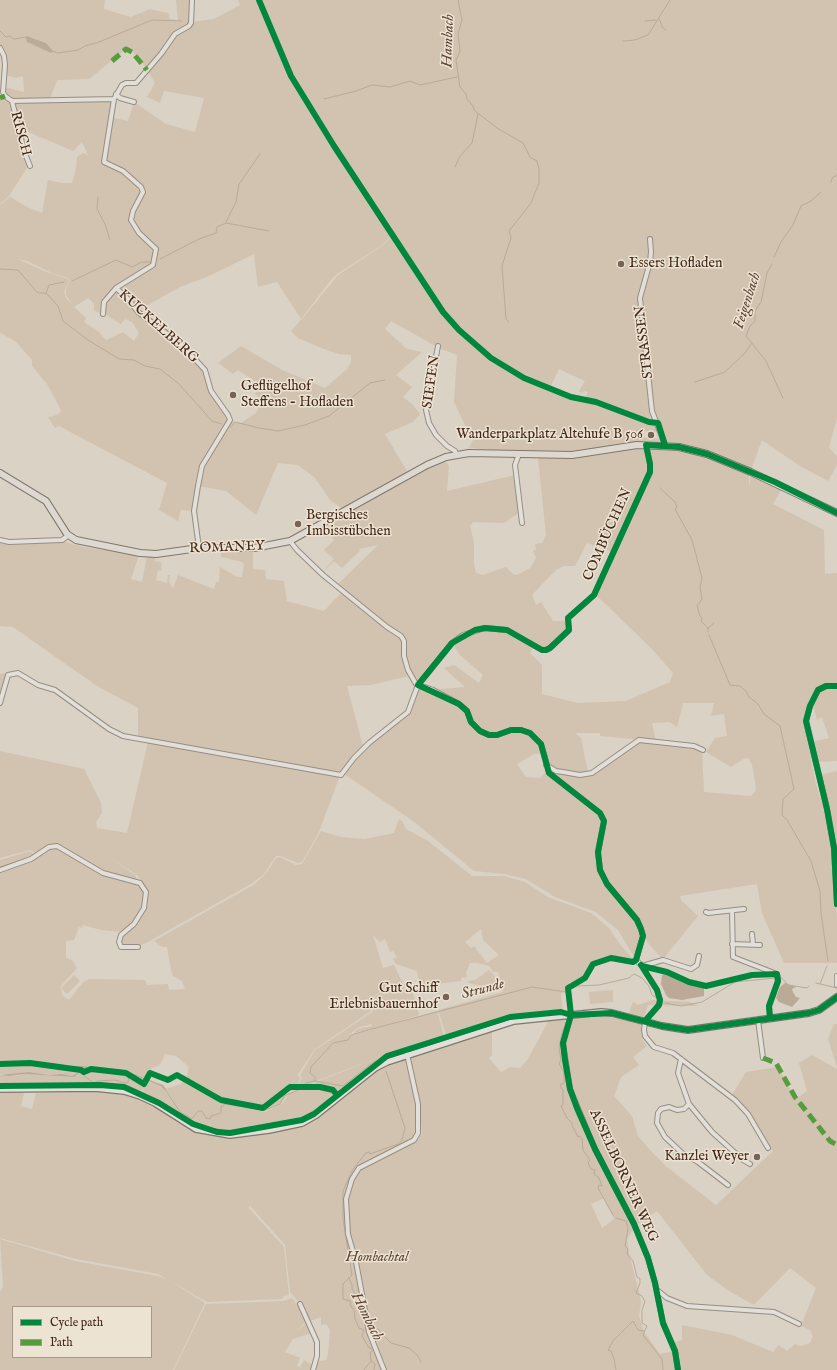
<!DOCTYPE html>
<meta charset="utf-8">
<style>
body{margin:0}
#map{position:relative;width:837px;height:1370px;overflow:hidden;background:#dad2c4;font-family:"IM FELL English",serif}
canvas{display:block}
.legend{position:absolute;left:12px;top:1306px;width:140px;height:52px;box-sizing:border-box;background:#ede3d2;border:1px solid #a99889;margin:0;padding:5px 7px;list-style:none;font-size:12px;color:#43271b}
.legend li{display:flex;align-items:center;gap:8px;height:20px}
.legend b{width:20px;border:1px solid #a99889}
</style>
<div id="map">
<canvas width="837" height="1370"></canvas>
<ul class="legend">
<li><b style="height:5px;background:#00873e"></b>Cycle path</li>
<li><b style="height:5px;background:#549c3e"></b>Path</li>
</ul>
</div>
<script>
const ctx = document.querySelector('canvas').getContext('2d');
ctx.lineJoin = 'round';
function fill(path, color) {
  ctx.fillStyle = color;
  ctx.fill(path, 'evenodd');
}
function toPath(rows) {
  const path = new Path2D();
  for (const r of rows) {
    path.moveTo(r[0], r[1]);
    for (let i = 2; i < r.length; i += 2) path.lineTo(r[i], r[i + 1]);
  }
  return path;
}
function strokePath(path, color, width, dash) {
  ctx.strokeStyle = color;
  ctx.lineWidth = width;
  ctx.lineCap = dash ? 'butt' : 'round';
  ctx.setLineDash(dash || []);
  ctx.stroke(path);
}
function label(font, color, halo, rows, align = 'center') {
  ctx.font = font + ' "IM FELL English",serif';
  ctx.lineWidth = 3;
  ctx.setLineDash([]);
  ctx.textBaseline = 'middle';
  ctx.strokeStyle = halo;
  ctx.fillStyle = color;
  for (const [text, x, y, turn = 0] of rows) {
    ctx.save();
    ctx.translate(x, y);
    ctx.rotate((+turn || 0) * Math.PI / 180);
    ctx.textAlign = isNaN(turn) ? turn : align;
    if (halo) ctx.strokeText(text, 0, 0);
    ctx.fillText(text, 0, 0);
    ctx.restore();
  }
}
const green = toPath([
 [0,0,105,0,104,9,131,17,150,9,168,13,170,19,178,20,176,0,192,0,188,25,175,33,147,69,133,52,126,49,89,79,57,80,50,99,13,100,4,93,4,87,24,92,23,76,16,78,6,75,5,60,0,48],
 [31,37,46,43,51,53,43,48],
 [238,0,259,0,291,76,345,163,292,76,260,0,837,0,837,418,829,448,837,456,837,465,828,481,800,466,762,440,751,470,709,453,666,442,658,423,650,422,596,401,585,399,588,392,585,391,581,393,579,391,585,381,559,369,550,388,505,368,572,399,596,403,649,424,655,424,660,432,642,431,641,437,662,439,663,442,630,443,571,453,520,452,469,448,475,436,466,427,454,402,457,355,439,348,391,321,385,329,407,349,422,352,396,375,412,387,403,397,413,405,420,414,413,422,385,434,408,473,346,511,330,500,315,478,298,465,278,463,256,515,226,491,198,486,204,467,231,421,241,423,256,413,263,400,255,394,259,387,258,383,238,370,233,374,218,363,241,346,282,370,325,388,347,369,351,362,351,355,339,354,324,349,298,338,291,331,307,313,338,275,382,246,392,236,358,180,356,181,359,187,391,236,381,246,354,263,337,274,331,280,301,319,277,282,258,287,254,254,209,276,180,287,137,311,120,289,122,286,134,276,111,290,104,300,101,314,94,310,94,304,88,298,74,307,66,295,66,289,70,281,68,278,52,273,27,261,18,259,44,271,68,279,69,282,64,291,66,298,74,307,86,318,84,322,99,332,106,340,123,332,134,341,139,333,132,322,125,319,121,324,109,317,105,312,104,303,110,294,115,292,122,294,138,313,182,345,205,371,210,392,227,416,229,421,203,467,197,486,194,511,181,510,178,521,159,510,167,483,59,426,55,428,48,417,54,416,60,413,61,410,47,384,32,366,32,360,16,342,1,333,0,334,0,205,10,197,27,207,42,213,48,180,62,183,72,183,76,169,77,157,83,153,88,155,82,142,73,151,19,128,13,103,16,102,113,99,109,117,104,162,106,165,123,172,141,187,142,192,133,211,131,220,139,233,153,247,140,233,132,220,134,211,143,192,142,187,123,171,104,162,110,117,128,121,134,102,166,124,195,132,204,98,164,91,160,103,147,97,155,83,147,70,161,54,176,34,189,26,191,22,214,19,240,5],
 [0,98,9,100,11,103,28,166,9,196,0,204],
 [644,447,650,465,649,473,613,552,587,543,575,566,564,566,556,570,532,595,536,605,541,602,553,621,567,621,569,629,550,648,542,649,507,629,476,630,452,643,419,686,411,675,405,655,404,637,384,624,338,584,378,545,359,549,360,551,342,568,334,561,322,573,334,559,324,550,334,540,325,527,349,514,347,512,428,467,442,462,447,463,449,466,447,491,515,475,520,512,504,523,473,522,470,526,474,543,474,564,476,573,483,575,506,567,513,574,517,575,530,568,536,558,533,551,536,549,535,544,542,543,546,535,538,458],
 [650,447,691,451,749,473,749,488,751,474,782,488,773,504,824,530,825,574,837,573,837,761,817,762,811,742,829,738,822,717,817,720,814,708,809,705,806,710,804,723,816,785,824,808,827,809,833,848,837,920,837,963,784,963,762,913,757,884,680,896,681,900,698,916,663,959,653,949,643,936,638,920,607,884,601,871,598,852,605,821,602,814,590,804,553,777,548,769,581,775,592,773,644,740,693,746,702,750,704,792,751,796,755,792,756,788,752,765,749,759,745,758,731,767,706,752,715,738,727,736,724,714,711,716,714,703,683,703,677,727,670,722,652,723,656,741,600,736,600,733,575,733,581,738,588,772,581,773,548,767,541,744,537,738,531,733,525,732,536,738,540,744,543,753,534,754,517,764,526,777,540,778,547,771,552,778,578,796,601,815,603,821,597,852,599,870,606,884,637,921,640,929,642,936,636,960,618,930,596,912,555,897,526,879,504,874,474,871,413,821,344,774,360,753,408,713,420,686,429,690,465,687,444,668,454,665,479,683,483,675,460,655,452,643,463,636,476,631,485,629,507,631,534,646,530,653,542,665,542,694,577,703,626,701,670,682,673,673,652,649,595,594,651,474,651,465,649,449],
 [66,542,83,547,139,555,131,579,142,582,147,556,155,556,155,561,161,562,162,571,158,570,156,580,167,583,168,575,170,575,169,582,173,588,178,575,214,589,216,582,219,582,220,567,237,577,242,577,244,564,242,562,221,557,221,551,270,550,253,551,253,569,265,570,266,579,284,581,287,601,324,611,343,591,399,635,402,640,405,664,409,676,371,685,347,686,363,746,340,774,138,737,138,708,97,686,13,627,0,626,0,543,11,545],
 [5,673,6,675,0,698,0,674],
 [148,742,338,776,339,778,319,832,302,862,297,863,281,856,276,856,264,874,251,884,146,943,139,946,122,946,120,941,123,935,142,913,147,891,138,876,131,871,111,858,135,875,138,882,108,874,57,845,37,854,30,850,0,858,0,751,84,769,101,803,102,813,96,822,97,828,127,833],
 [837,771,837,862,819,775],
 [399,819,402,821,406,829,428,841,472,876,504,876,525,882,548,897,591,913,609,928,622,947,633,959,593,961,584,976,569,984,567,990,561,994,563,1011,511,1016,456,1034,446,1035,438,1010,503,992,498,972,493,972,489,966,477,963,470,963,466,972,467,977,461,978,461,981,429,985,421,990,417,971,396,964,393,959,397,957,393,951,390,952,385,939,380,942,373,935,383,968,394,965,403,984,409,988,403,986,389,985,374,996,375,1002,371,1011,315,1049,298,1074,300,1078,297,1087,302,1078,300,1075,315,1050,372,1012,376,1002,375,996,389,986,402,987,412,990,419,1015,375,1029,437,1011,444,1036,439,1039,392,1054,392,1056,389,1057,392,1062,406,1058,417,1106,418,1126,416,1136,401,1145,403,1147,415,1143,422,1134,420,1107,410,1056,492,1030,492,1055,489,1058,501,1072,510,1067,520,1068,528,1059,549,1020,569,1018,563,1043,573,1020,576,1018,613,1015,638,1021,641,1026,642,1039,647,1046,633,1057,639,1065,621,1077,614,1096,632,1116,638,1136,650,1150,667,1167,716,1205,773,1151,747,1114,730,1098,746,1072,778,1067,796,1099,807,1091,799,1063,812,1055,837,1069,837,1370,679,1370,676,1350,673,1343,682,1340,682,1325,732,1335,773,1352,779,1345,787,1351,795,1344,801,1346,810,1343,813,1336,810,1330,801,1326,816,1288,790,1268,754,1305,729,1291,707,1275,657,1211,636,1225,627,1239,629,1254,639,1292,641,1302,639,1316,644,1332,660,1354,675,1351,677,1370,385,1370,373,1341,371,1342,382,1370,313,1370,316,1362,326,1360,328,1354,330,1330,326,1324,321,1325,321,1317,308,1322,307,1320,296,1332,306,1323,312,1333,293,1339,285,1352,300,1358,297,1366,300,1367,304,1360,313,1365,312,1370,174,1370,206,1304,283,1301,292,1298,306,1317,301,1305,290,1292,285,1245,250,1206,248,1207,284,1247,289,1295,284,1296,282,1299,207,1302,158,1274,76,1259,0,1238,0,1092,24,1093,21,1106,32,1109,36,1093,102,1091,119,1093,155,1106,178,1123,199,1133,231,1138,298,1127,320,1115,318,1109,306,1117,294,1121,231,1132,196,1125,142,1093,145,1087,140,1092,125,1087,114,1085,0,1085,0,1075,17,1076,25,1074,74,1077,87,1067,120,1071,144,1080,142,1086,146,1081,162,1086,176,1106,166,1089,181,1084,187,1076,189,1067,176,1056,165,1054,160,1065,152,1068,144,1079,120,1069,82,1066,81,1067,86,1068,72,1076,62,1074,49,1075,29,1072,13,1075,0,1074,0,1063,11,1064,35,1062,54,1064,35,1061,11,1063,0,1062,0,871,29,862,48,849,57,847,97,872,139,884,146,891,145,901,139,916,123,932,101,930,83,925,82,928,79,927,74,940,66,941,66,958,72,960,77,968,60,987,63,996,69,1000,83,982,89,979,145,980,147,985,168,984,169,990,185,989,182,981,173,976,171,970,167,947,162,947,154,941,255,884,267,872,276,858,280,857,296,865,302,864,321,831,341,837,365,839,394,833],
 [481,929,483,940,499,955,487,963,474,946,471,948,465,942],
 [371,1024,372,1026,357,1029,354,1033,374,1029,348,1036,357,1028],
 [388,1054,319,1081,302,1090,288,1093,288,1095,283,1103,265,1112,219,1102,265,1111,282,1102,287,1095,285,1087,293,1086,296,1087,287,1088,287,1092,302,1089,319,1080],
 [602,1199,604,1199,614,1219,602,1228,591,1204],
 [30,851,36,855,32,858,0,868,0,860],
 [489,970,494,975,497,986,495,989,469,983,468,981,475,980],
 [74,975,80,981,67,994,61,988],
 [613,990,613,1002,590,1004,589,992],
 [653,1000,690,1002,698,1006,648,1005,644,1017,629,1013,633,1002,638,1005],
 [834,1024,837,1024,837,1067,828,1039],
 [0,1239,75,1261,158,1276,167,1279,205,1303,173,1370,0,1370,0,1292,3,1287],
 [13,1307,151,1307,151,1357,13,1357]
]);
const water = toPath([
 [27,36,46,43,53,51,51,53,27,42,26,38],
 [666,974,694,986,704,988,704,996,682,1000,669,998,666,995,661,984,662,975],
 [785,983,796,987,792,989,793,992,796,997,800,998,792,1007,779,1002,776,998,780,987],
 [35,1061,66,1066,82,1066,120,1069,163,1085,166,1089,166,1091,161,1086,123,1071,87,1067,74,1077,25,1074,9,1076,0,1075,29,1072,49,1075,62,1074,72,1076,86,1068,60,1066,43,1063,11,1064,0,1063]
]);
const stream = toPath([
 [458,0,462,20,458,34,460,51,456,60,460,87,466,94,467,99,473,106,474,110,497,128,523,143,530,157,537,161,539,169,539,183,531,203,509,231,511,238,502,266,506,319,509,322],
 [659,19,663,28,666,30],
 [645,21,656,20],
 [0,31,6,37,10,36,14,39,26,37],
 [623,41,635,40,648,35,670,0],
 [52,51,58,53,78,50,85,46,99,42,152,20,182,21],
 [324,99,356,91,372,85,390,87,410,81,420,85,457,77],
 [455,167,460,156,472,143,478,114],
 [831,182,832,178,837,175],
 [98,197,97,209,105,224,110,240],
 [226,222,236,202,239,184,260,154],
 [774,257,781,242,793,225,801,206,811,201,821,192],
 [160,259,199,239,216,233,217,227,226,223,269,231],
 [772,264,767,273,761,302,755,311,755,321,750,326,746,336,766,361,783,398],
 [0,269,18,270,35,290,39,293,46,293,58,306,63,321,88,340,119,359,134,360,145,366,160,369,179,384,212,421,221,424],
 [72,281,116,260,132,267,142,262,150,262],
 [46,293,49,285,64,282],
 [695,382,725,372,745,353,752,343],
 [231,427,235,422,259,428,278,431,305,425,329,416,370,383,385,380],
 [660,488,675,502,677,507,675,509,692,540,702,578,700,587,702,599,697,606,700,616,702,618,701,621,708,628,708,632],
 [708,628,714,623],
 [709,635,730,685,740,686,746,691,749,697,758,704,764,714,780,726,794,789,783,799,782,815,787,820,811,861,820,891,821,913,828,961],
 [778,977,782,978,788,985,807,988,809,986],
 [816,983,837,988],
 [820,984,827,966],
 [566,992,568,1007],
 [665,1003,681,1006,702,1002,735,982,775,978],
 [568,1018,562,1033,559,1047,561,1060,559,1064,564,1072,564,1083,560,1085,563,1091,563,1105,561,1106,567,1118,572,1123,572,1125,578,1137,580,1136,582,1138,583,1150,590,1160,588,1163,591,1169,595,1170,594,1174,599,1178,602,1186,599,1185,598,1188,613,1215],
 [80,1073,94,1083,97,1081,115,1080,125,1083,128,1082,129,1077],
 [315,1081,343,1086,375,1061],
 [165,1089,180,1112,192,1119,198,1111,202,1111,206,1118,210,1119,211,1116,221,1113,221,1107,225,1104,265,1110,280,1104,284,1096,301,1089,306,1083,315,1081,315,1077,310,1073,311,1067,333,1043,348,1040,351,1035,368,1030,532,987,566,992,577,986,599,985,629,978,634,974,642,978,649,986,652,995,657,998],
 [616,1218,626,1221,628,1228,625,1246,628,1249,627,1254,633,1261,637,1277,640,1279,640,1283,636,1293,642,1296,645,1302,642,1310,642,1323,647,1326,643,1335,662,1359,663,1370],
 [349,1278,352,1285,352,1289,361,1303],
 [368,1319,391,1343,409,1348,417,1355,421,1362],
 [364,1370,371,1361],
 [374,1370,375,1364,371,1361,370,1353,373,1349,369,1348,362,1336,364,1330,359,1328,355,1319,354,1309,351,1307,350,1301,343,1299,343,1284,352,1275,343,1219,343,1191,353,1169,366,1153,369,1152,370,1154,398,1144,402,1140,405,1128,386,1071],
 [616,1370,614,1359,611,1351,608,1350,613,1341,633,1321,638,1330,644,1331]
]);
const minor = toPath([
 [0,48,4,56,5,65,3,92,5,96,12,101,114,99,122,85,126,83,136,83,161,54,175,34,189,26,191,23,192,0],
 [116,94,120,98,134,102],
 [114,99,104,162,123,171,141,187,143,192,133,211,131,220,139,233,156,249,153,265,116,288],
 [12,101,24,151,30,166],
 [650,239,651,252,650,262,640,298,652,411,665,445],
 [103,314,104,302,116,288,127,298,138,312,182,345,205,370,211,391,228,415,230,420,202,466,198,486,194,511,199,548],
 [438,346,426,410,429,423,436,435,447,446,455,451,457,455],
 [519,454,515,465,522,523],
 [0,540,9,542,62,540,69,535],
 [290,541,297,550,323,575,387,627,401,636,404,641,404,656,408,670,416,684,433,690,459,704,467,711,471,722,480,731,489,735,497,735,511,730,521,730,530,733,541,744,549,773,600,813,604,821,598,852,600,870,607,884,637,920,641,929,643,936,636,960,642,966,657,990,660,1000,659,1005,645,1021,644,1030,645,1036,654,1047,673,1053,735,1100,748,1114,768,1148],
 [0,703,8,675,18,673,38,685,55,690,109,729,123,736,341,775,354,758,369,743,408,712,418,685,452,643,463,635,485,628,507,630,542,650,546,650,550,648,569,630,568,618,594,595,650,472,650,464,646,445],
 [546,765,556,771,563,772,580,775,592,773,639,740,694,746,703,750],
 [0,870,31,859,49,847,57,846,103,873,140,883,146,892,144,908,134,924,121,935,119,942,121,947,138,947],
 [732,911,733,957,777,974,778,981,769,1006,770,1018],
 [706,912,708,913,744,909],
 [752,934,753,944],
 [732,944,760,945],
 [642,966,663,960,691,969,697,965,699,956],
 [571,1015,563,1043,570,1089,595,1149,634,1224,648,1258,655,1283,663,1323,675,1351,678,1370],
 [758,1020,763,1058],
 [681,1059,678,1073,689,1104,712,1132,743,1160,750,1164],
 [689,1104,684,1109,677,1110,669,1107,661,1109,658,1113,657,1123,665,1137,682,1153,698,1162,728,1185],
 [657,1290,667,1298,687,1306,774,1312,799,1324],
 [300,1304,317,1342,317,1356,313,1370],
 [384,1370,369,1332,356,1262,348,1234,346,1199,352,1179,359,1168,414,1140,418,1133,418,1104,407,1054]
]);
const tertiary = toPath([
 [837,686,826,686,818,690,810,706,806,721,827,809,834,848,837,904],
 [837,976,837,985]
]);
const secondary = toPath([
 [0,1089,95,1088,124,1091,140,1096,155,1103,196,1129,230,1135,269,1130,302,1123,316,1115,375,1068,387,1062,514,1021,601,1012,612,1013,662,1026,688,1030,809,1013,819,1010,837,997]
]);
const primary = toPath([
 [0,473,46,501,67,534,76,540,140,553,156,554,199,548,254,548,290,541,427,465,446,457,469,453,572,455,637,445,679,447,707,454,751,472,837,513]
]);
const quiet = toPath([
 [112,61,126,49,132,52,147,70],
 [0,98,5,96],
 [763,1058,776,1063,795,1097,830,1141,837,1145]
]);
const cycleway = toPath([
 [259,0,291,76,334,146,443,312,459,330,491,358,524,378,571,397,596,402,649,422,658,423,665,445],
 [837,686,826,686,818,690,810,706,806,721,827,809,834,848,837,904],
 [636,960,643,936,641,929,637,920,607,884,600,870,598,852,604,821,600,813,549,773,541,744,530,733,521,730,511,730,497,735,489,735,480,731,471,722,467,711,459,704,418,685,452,643,475,630,485,628,507,630,542,650,546,650,550,648,569,630,568,618,594,595,650,472,650,464,646,445,679,447,707,454,775,482,837,513],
 [636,960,633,962,611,958,593,964,585,978,568,988,571,1015,563,1043,565,1060,570,1089,577,1108,595,1149,634,1224,648,1258,655,1283,663,1323,675,1351,678,1370],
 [641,965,657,990,660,1000,659,1005,645,1021],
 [642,966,667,972,689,982,706,986,752,975,777,974,778,981,769,1006,770,1018],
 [0,1064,30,1063,81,1070,84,1072,91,1069,126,1073,144,1084,150,1073,168,1080,177,1075,221,1100,263,1108,290,1087,320,1087,333,1090,337,1095],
 [0,1086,100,1085,124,1087,159,1103,193,1124,217,1132,230,1133,302,1120,314,1114,387,1056,510,1017,561,1012,571,1015,612,1013,662,1026,688,1030,809,1013,819,1010,837,997]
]);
const markers = [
 [621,264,4,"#786356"],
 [233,395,4,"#786356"],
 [651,435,4,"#786356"],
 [298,524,4,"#786356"],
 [446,997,4,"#786356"],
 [757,1157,4,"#786356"]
];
const streetNames = [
 ["RISCH",20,134,75],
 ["KUCKELBERG",158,327,42],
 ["STRASSEN",645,342,-97],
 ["SIEFEN",432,382,-82],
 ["COMBÜCHEN",608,535,-66],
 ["ROMANEY",227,548,-2],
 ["ASSELBORNER WEG",623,1176,65]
];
const poiNames = [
 ["Essers Hofladen",629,264],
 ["Geflügelhof",241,387],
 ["Steffens - Hofladen",241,403],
 ["Wanderparkplatz Altehufe B 506",643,435,"right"],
 ["Bergisches",306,516],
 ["Imbisstübchen",306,532],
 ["Gut Schiff",438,989,"right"],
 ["Erlebnisbauernhof",438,1005,"right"],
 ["Kanzlei Weyer",749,1157,"right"]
];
const parkNames = [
 ["Hombachtal",377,1258]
];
const waterNames = [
 ["Hambach",449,41,-88],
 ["Feigenbach",748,301,-72],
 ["Strunde",483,990,-15],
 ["Hombach",366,1317,63]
];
fill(green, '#d1c3b0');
fill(water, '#baaa97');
strokePath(stream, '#baaa97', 1);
strokePath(minor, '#968d84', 6);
strokePath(tertiary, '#968d84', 6);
strokePath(secondary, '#80776e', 8);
strokePath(primary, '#80776e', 8);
strokePath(minor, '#e2dfd8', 4);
strokePath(tertiary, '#e2dfd8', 4.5);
strokePath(secondary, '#e2dfd8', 5.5);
strokePath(primary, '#ddd9d1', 6);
strokePath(quiet, '#549c3e', 5, [10, 5]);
strokePath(cycleway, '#00873e', 6);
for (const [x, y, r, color] of markers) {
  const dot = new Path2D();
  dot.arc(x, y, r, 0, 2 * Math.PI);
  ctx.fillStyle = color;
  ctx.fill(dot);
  strokePath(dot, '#ede3d2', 1.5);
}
label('14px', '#43271b', '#ede3d2', streetNames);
label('14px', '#43271b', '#ede3d2', poiNames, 'left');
label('italic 14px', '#5e4435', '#ede3d2', parkNames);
label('italic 15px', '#5e4435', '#ede3d2', waterNames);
</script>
